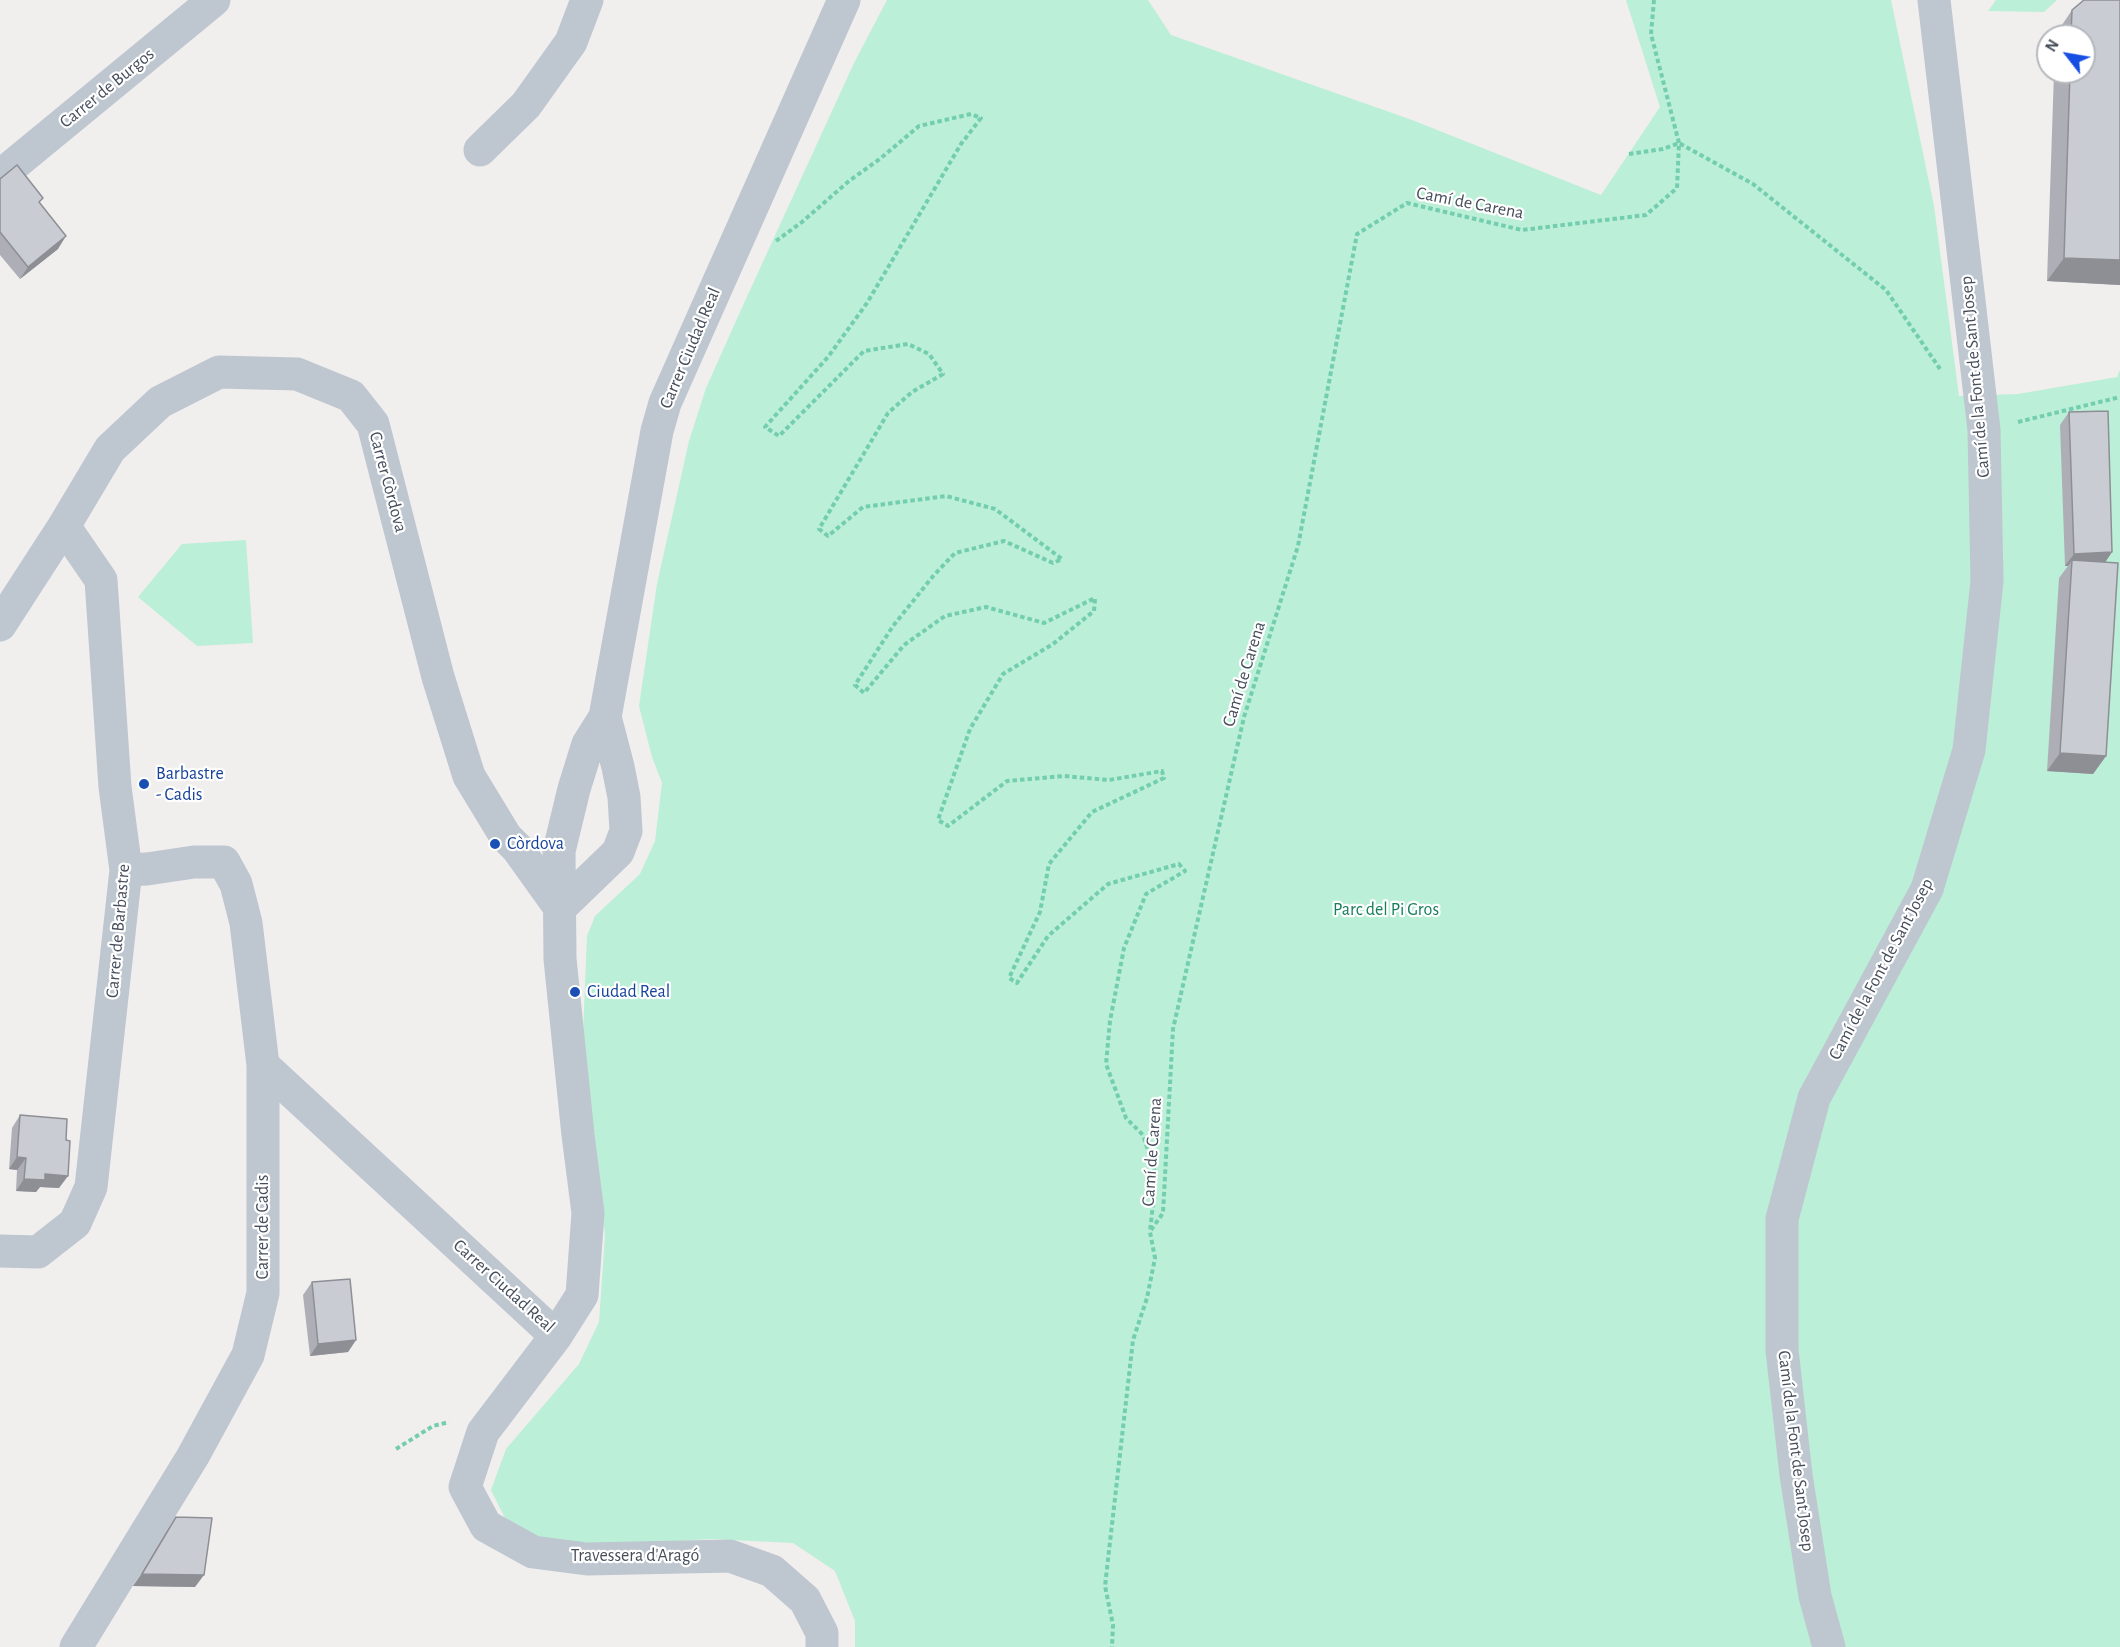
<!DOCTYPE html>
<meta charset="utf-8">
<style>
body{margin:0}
#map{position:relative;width:2120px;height:1647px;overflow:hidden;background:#f1eeee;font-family:"Alegreya Sans",sans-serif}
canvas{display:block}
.north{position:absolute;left:2036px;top:24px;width:60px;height:60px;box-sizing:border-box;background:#fff;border:2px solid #b5b8bd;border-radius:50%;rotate:301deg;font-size:16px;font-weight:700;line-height:24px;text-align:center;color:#464e5b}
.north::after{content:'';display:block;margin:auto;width:21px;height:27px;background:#164fe2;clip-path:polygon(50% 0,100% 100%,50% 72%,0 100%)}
</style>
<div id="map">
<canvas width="2120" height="1647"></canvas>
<div class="north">N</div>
</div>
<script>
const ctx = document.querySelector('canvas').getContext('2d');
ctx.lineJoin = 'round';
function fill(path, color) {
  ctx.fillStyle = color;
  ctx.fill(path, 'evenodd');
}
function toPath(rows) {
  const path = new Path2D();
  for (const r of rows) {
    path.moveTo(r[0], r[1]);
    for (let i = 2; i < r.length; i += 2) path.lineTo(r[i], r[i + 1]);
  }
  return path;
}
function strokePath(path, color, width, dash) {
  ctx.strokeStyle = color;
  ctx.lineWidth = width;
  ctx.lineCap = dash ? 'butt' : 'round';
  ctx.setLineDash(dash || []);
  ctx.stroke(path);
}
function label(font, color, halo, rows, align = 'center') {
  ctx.font = font + ' "Alegreya Sans",sans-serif';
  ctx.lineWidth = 4.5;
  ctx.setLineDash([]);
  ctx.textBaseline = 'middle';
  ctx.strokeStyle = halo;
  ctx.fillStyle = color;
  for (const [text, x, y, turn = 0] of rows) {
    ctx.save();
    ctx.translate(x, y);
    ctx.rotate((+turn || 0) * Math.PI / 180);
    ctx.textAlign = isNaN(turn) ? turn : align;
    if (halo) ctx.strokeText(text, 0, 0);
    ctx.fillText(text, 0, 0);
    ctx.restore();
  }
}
const green = toPath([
 [887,0,1148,0,1171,35,1412,120,1601,195,1660,107,1626,0,1891,0,1934,206,1959,396,2018,394,2117,377,2120,370,2120,1647,855,1647,855,1621,835,1571,793,1543,712,1539,609,1545,536,1538,505,1518,491,1490,506,1449,579,1364,599,1322,605,1236,583,1034,587,936,595,916,640,874,655,841,662,783,652,757,639,706,657,584,689,441,706,388,740,312,854,63],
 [1996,0,2057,0,2044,12,1988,11],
 [246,540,253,643,197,646,138,597,182,544]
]);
const path = toPath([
 [1629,154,1663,149,1679,143,1753,184,1886,290,1940,369],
 [776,241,802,222,849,181,881,158,919,126,971,114,981,118,961,144,867,303,828,357,765,427,779,436,864,351,908,344,929,354,943,374,912,392,888,413,819,529,828,536,863,507,946,496,995,509,1062,559,1053,563,1004,541,955,553,934,575,893,626,855,685,864,693,904,645,945,616,986,607,1044,623,1095,598],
 [2018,422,2120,397],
 [1095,599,1094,611,1053,644,1003,674,970,729,938,820,948,826,1007,781,1064,776,1109,780,1162,771,1164,778,1092,812,1049,864,1040,912,1009,978,1017,983,1048,936,1108,884,1179,864,1185,871,1146,894,1124,948,1110,1021,1106,1064,1126,1118,1143,1135,1156,1175,1150,1232,1155,1258,1147,1298,1133,1340,1105,1586,1113,1625,1112,1647],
 [1151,1230,1163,1213,1173,1029,1244,717,1298,546,1357,234,1407,203,1522,230,1646,215,1677,188,1679,143,1651,34,1654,0],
 [396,1449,433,1426,449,1422]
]);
const minor = toPath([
 [480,150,526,105,571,42,587,0],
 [0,176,214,0],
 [0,625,64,526,110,449,160,402,219,372,297,374,351,396,373,424,438,677,469,776,506,837,517,848,560,908],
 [560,908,618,852,626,831,624,797,618,767,605,717],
 [263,1065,556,1336],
 [0,1251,38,1252,75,1223,91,1187,126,870,115,787,101,580,64,526],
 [76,1647,193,1456,248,1355,263,1293,263,1065,246,923,236,884,224,862,194,862,147,869,126,870],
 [822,1647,822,1633,805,1600,772,1571,730,1556,587,1559,533,1552,486,1526,465,1487,483,1432,556,1336,582,1295,588,1213,578,1135,560,959,559,851,574,789,588,744,605,717,657,431,665,403,844,0],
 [1829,1647,1815,1596,1796,1475,1782,1350,1782,1219,1814,1098,1927,889,1969,750,1987,581,1984,430,1934,0]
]);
const wall = toPath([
 [2120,0,2120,285,2047,281,2054,72,2084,72,2084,36,2055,36,2056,34,2072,10],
 [0,179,40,203,58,249,20,279,0,255],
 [2069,412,2112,552,2105,562,2106,756,2093,774,2047,771,2059,578,2068,566,2065,566,2060,425],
 [20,1115,59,1188,40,1187,36,1192,16,1191,17,1170,9,1169,12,1128],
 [312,1282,356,1340,348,1352,310,1356,303,1295],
 [176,1517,195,1587,133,1586,167,1530]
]);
const shadedWall = toPath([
 [66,236,58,249,20,279,28,267],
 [2064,258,2120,260,2120,285,2047,281],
 [2112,552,2104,564,2072,560,2068,566,2065,566,2074,554],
 [2060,753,2106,756,2093,774,2047,771],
 [17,1157,26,1158,17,1170,9,1169],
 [45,1174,68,1176,59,1188,40,1187,36,1192,16,1191,24,1179],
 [356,1340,348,1352,310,1356,318,1344],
 [142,1574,204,1575,195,1587,133,1586]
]);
const building = toPath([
 [2084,0,2120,0,2120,260,2064,258,2070,72,2084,72,2084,36,2071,36,2072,10,2084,0],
 [17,165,43,198,39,202,66,236,28,267,0,232,0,179,17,165],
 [2108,411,2112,552,2074,554,2069,412,2108,411],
 [2072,560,2118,563,2106,756,2060,753,2072,560],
 [20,1115,67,1119,66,1140,70,1141,68,1176,45,1174,45,1180,24,1179,26,1158,17,1157,20,1115],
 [350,1279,356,1340,318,1344,312,1282,350,1279],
 [176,1517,212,1518,204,1575,142,1574,176,1517]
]);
const markers = [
 [144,784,6,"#1a4fb4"],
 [495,844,6,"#1a4fb4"],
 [575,992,6,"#1a4fb4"]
];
const streetNames = [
 ["Carrer de Burgos",107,88,-39],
 ["Camí de Carena",1470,203,11],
 ["Carrer Ciudad Real",690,348,-67],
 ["Camí de la Font de Sant Josep",1975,377,-95],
 ["Carrer Còrdova",388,482,75],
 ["Camí de Carena",1244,674,-73],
 ["Carrer de Barbastre",118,931,-85],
 ["Camí de la Font de Sant Josep",1881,969,-62],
 ["Camí de Carena",1152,1152,-86],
 ["Carrer de Cadis",263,1227,-90],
 ["Carrer Ciudad Real",504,1286,42],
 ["Camí de la Font de Sant Josep",1796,1451,83],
 ["Travessera d'Aragó",635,1556]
];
const transitNames = [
 ["Barbastre",156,774],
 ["- Cadis",156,795],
 ["Còrdova",507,844],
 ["Ciudad Real",587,992]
];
const parkNames = [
 ["Parc del Pi Gros",1386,910]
];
fill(green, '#bbefd7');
strokePath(path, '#73ceaf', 4, [4.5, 3]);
strokePath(minor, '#bec6d0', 33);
fill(wall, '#aeafb6');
fill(shadedWall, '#8d8f94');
fill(building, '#caccd4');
strokePath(building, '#8d8f94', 1.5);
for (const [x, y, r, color] of markers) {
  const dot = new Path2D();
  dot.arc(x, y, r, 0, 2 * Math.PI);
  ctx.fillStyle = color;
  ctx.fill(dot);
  strokePath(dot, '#fff', 2);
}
label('18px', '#464e5b', '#fff', streetNames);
label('18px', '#164399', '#fff', transitNames, 'left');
label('18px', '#157e5a', '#fff', parkNames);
</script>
